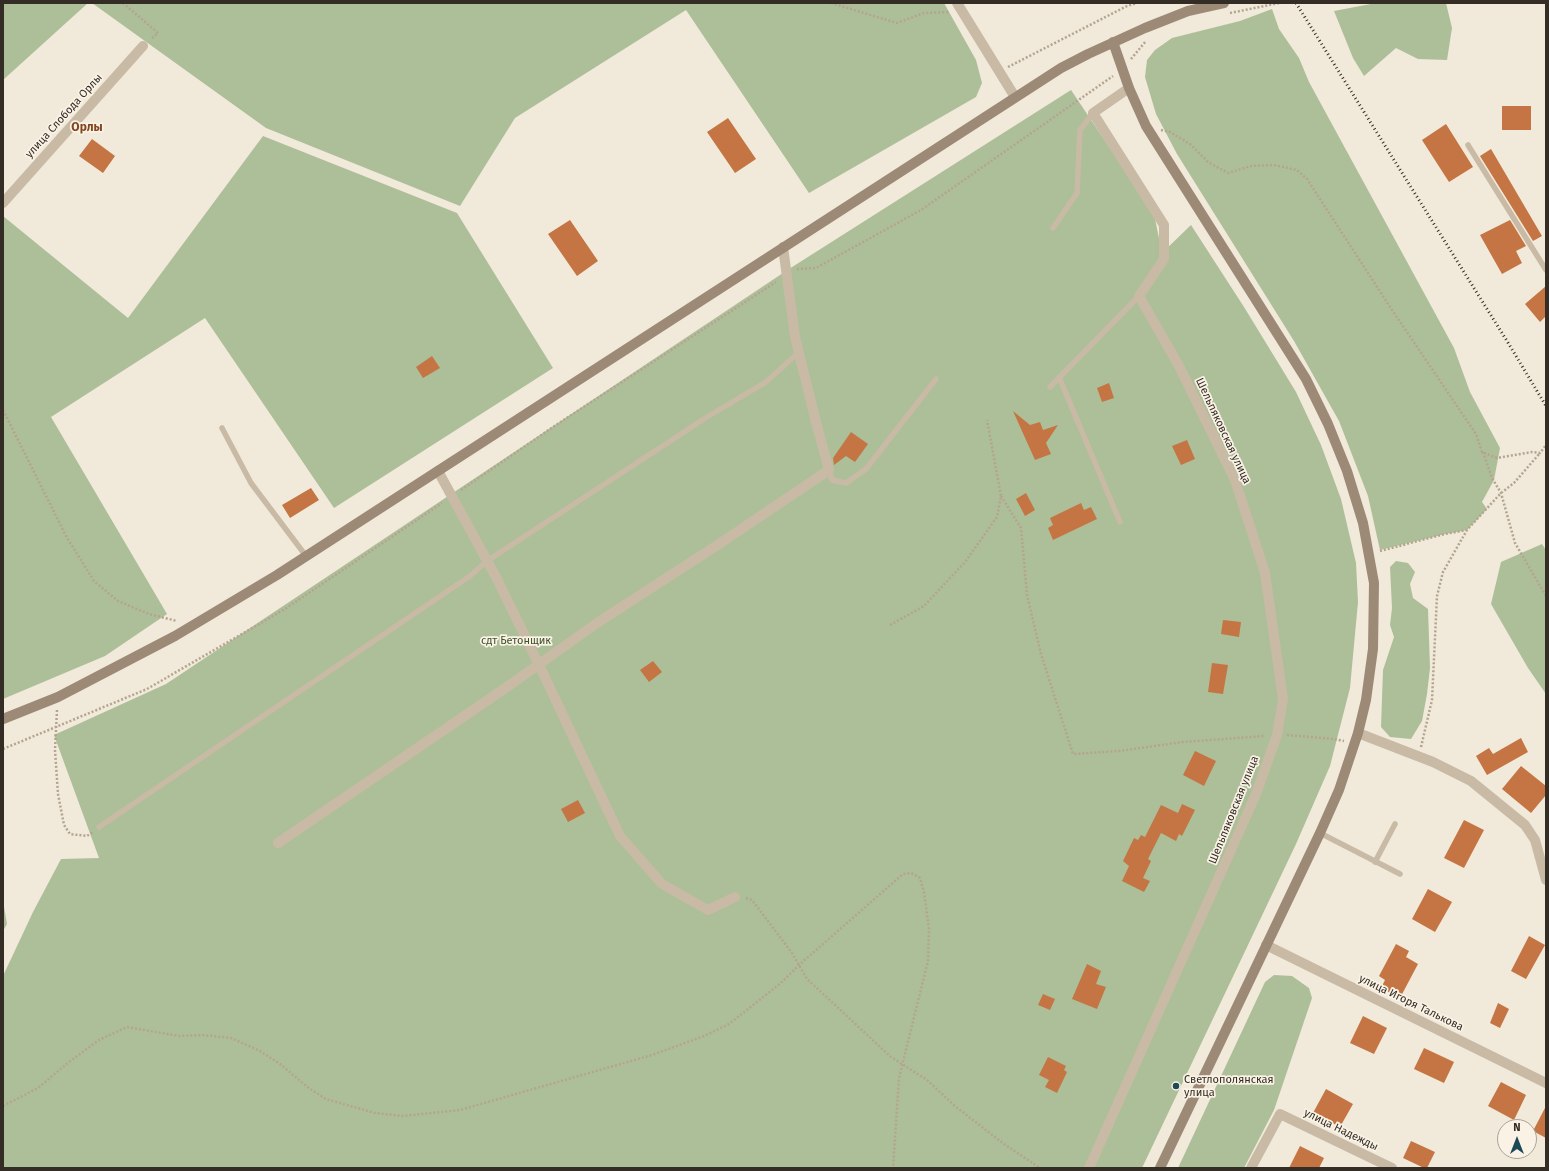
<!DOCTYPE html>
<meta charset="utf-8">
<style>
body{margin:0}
#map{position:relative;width:1549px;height:1171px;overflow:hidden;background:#f1e9d9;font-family:"Fira Sans",sans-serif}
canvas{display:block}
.frame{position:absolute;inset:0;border:4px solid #342d26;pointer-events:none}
.north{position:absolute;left:1497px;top:1119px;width:40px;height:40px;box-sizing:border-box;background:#f9f2e5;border:1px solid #aaa399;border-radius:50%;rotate:0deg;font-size:11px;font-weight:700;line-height:16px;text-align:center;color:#342d26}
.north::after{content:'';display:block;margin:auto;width:14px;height:18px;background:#1c4955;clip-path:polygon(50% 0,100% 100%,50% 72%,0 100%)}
</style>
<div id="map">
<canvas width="1549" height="1171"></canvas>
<div class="frame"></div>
<div class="north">N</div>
</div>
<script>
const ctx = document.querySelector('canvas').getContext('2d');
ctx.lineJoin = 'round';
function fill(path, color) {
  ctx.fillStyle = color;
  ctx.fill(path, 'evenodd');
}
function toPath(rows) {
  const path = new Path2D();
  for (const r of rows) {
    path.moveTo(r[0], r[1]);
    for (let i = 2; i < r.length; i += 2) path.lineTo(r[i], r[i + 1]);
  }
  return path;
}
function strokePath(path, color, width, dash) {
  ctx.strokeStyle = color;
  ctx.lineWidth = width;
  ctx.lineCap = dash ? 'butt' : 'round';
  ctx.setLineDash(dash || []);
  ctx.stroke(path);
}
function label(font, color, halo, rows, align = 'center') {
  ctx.font = font + ' "Fira Sans",sans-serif';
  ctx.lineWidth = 3.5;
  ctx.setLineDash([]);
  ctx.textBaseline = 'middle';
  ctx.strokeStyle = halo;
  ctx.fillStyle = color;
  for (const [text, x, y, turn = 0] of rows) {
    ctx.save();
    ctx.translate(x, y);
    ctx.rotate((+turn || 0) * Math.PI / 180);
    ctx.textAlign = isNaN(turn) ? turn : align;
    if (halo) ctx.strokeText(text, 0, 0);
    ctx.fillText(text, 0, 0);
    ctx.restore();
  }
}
const green = toPath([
 [3,3,88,3,3,80],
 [92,3,944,3,976,60,982,83,976,97,809,193,686,10,515,118,460,206,266,128],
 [1376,3,1446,3,1452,28,1447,60,1418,59,1396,48,1364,76,1353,58,1334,11],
 [1272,9,1279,29,1299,58,1309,82,1454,348,1470,392,1500,448,1494,480,1482,502,1487,509,1467,530,1445,534,1380,550,1368,496,1339,421,1294,341,1177,154,1156,114,1145,77,1147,60,1155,50,1172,38,1240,21],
 [1071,90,1154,214,1162,253,1191,225,1244,307,1296,392,1321,445,1341,499,1356,563,1358,602,1350,688,1330,766,1296,844,1142,1168,3,1168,3,976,33,912,61,859,99,858,54,735,166,684,789,269],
 [263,136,457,213,553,368,334,508,205,318,51,417,167,614,105,656,3,699,3,216,128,318],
 [1542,544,1546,550,1546,694,1528,668,1491,604,1501,562],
 [1396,561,1408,563,1415,572,1410,584,1413,598,1428,609,1430,668,1427,694,1422,721,1411,739,1390,737,1381,727,1383,670,1394,637,1390,625,1392,608,1390,567],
 [3,901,7,924,3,931],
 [1274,975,1292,976,1309,988,1312,998,1274,1110,1244,1168,1178,1168,1265,982]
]);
const building = toPath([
 [1502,106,1531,106,1531,130,1502,130],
 [728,118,756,159,735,173,707,132],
 [1446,124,1473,167,1449,182,1422,140],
 [92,139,115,156,103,173,79,156],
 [1491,149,1542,236,1533,241,1480,156],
 [570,220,598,261,577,276,548,234],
 [1510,220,1526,246,1516,251,1522,263,1502,274,1480,235],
 [1546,286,1546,316,1540,322,1525,304],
 [432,356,440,368,423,378,416,367],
 [1109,383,1114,398,1102,402,1097,388],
 [1013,411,1030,425,1040,422,1043,430,1058,425,1046,443,1051,454,1035,460],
 [851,432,868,444,855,462,846,456,834,465,833,458],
 [1187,440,1195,459,1181,465,1172,446],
 [311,488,319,500,290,518,282,505],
 [1026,493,1035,510,1025,516,1016,499],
 [1081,503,1084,510,1091,507,1097,519,1053,540,1048,528,1053,525,1050,518],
 [1223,620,1241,622,1239,637,1221,634],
 [653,661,662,672,649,682,640,670],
 [1212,663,1228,665,1223,694,1208,692],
 [1521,738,1528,752,1487,775,1476,756,1489,748,1493,754],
 [1195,751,1216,761,1204,786,1183,775],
 [1521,766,1546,786,1546,795,1531,813,1502,789],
 [578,800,585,813,568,822,561,809],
 [1182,804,1195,810,1182,836,1179,834,1176,841,1161,833,1148,859,1151,861,1143,878,1150,881,1144,892,1122,881,1129,866,1123,861,1134,838,1138,840,1141,835,1145,837,1161,805,1178,813],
 [1464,820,1484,830,1464,868,1444,858],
 [1428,889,1452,902,1435,932,1412,919],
 [1529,936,1545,945,1526,979,1511,971],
 [1396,944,1409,951,1406,957,1418,964,1400,998,1381,988,1385,980,1379,976],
 [1087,964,1101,971,1096,984,1106,987,1097,1009,1072,999],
 [1043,994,1055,999,1050,1010,1038,1005],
 [1498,1003,1509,1009,1500,1028,1490,1023],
 [1363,1016,1387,1028,1374,1054,1350,1043],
 [1424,1048,1454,1062,1444,1083,1414,1069],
 [1048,1057,1066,1066,1064,1070,1067,1072,1057,1093,1045,1087,1049,1080,1039,1075],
 [1501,1082,1526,1095,1514,1120,1488,1106],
 [1326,1089,1353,1104,1340,1127,1313,1113],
 [1546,1106,1546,1138,1533,1131],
 [1411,1141,1435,1152,1427,1168,1424,1168,1403,1158],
 [1300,1146,1324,1158,1319,1168,1289,1168]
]);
const path = toPath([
 [123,3,158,33,151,39],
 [831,3,897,23,924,13,950,12],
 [1230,13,1279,3],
 [1131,59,1146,41],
 [1008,67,1127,6,1137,3],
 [1161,130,1170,132,1190,144,1208,162,1228,173,1251,166,1274,165,1297,170,1307,179,1392,310,1476,434,1482,452,1497,458,1532,452,1540,453,1546,445],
 [797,269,816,268,921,210,1113,76],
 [3,410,66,536,94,581,118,601,149,614,177,621],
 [1483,452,1492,478,1501,493,1515,543,1546,596],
 [461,490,556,425,776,282],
 [1001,496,1021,528,1027,595,1041,654,1073,754,1119,751,1183,742,1264,736],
 [1380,551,1445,534,1467,530,1501,493,1514,483,1540,453],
 [890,625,924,606,965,562,997,517,1001,496,987,420],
 [57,710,55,750,58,794,64,825,70,834,87,836,93,832],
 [1287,735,1334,739,1344,741],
 [1421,747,1432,700,1437,596,1443,572,1467,530],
 [3,749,147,689,285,609,442,503],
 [746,898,752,900,792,953,807,979,891,1057,927,1080,956,1107,1004,1144,1040,1168],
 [3,1106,38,1088,69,1062,99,1040,127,1027,179,1036,202,1035,231,1038,260,1051,280,1064,310,1089,326,1099,375,1113,403,1116,460,1110,652,1055,704,1036,729,1024,781,983,799,965,903,874,911,873,920,878,924,892,929,929,928,961,899,1078,893,1168]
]);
const lane = toPath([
 [1468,145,1546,270],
 [1053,228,1077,193,1080,130,1093,113],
 [1059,377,1120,522],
 [1050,387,1139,296],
 [222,428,251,483,306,556],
 [829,470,832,480,846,483,866,469,936,379],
 [99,827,470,576,487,561,707,417,766,382,799,352],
 [1320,833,1400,874],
 [1375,862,1395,824]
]);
const street = toPath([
 [957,3,1015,97],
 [3,203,143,46],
 [438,471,496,577,541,669,620,836,662,884,708,910,735,897],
 [1358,733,1433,762,1471,781,1525,825,1535,840,1546,880],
 [278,843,507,687,597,623,716,546,829,470,816,422,795,337,783,247],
 [1266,945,1546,1083],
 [1089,1168,1256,794,1277,735,1283,699,1265,573,1235,480,1179,366,1139,296,1164,259,1164,225,1093,113,1129,88],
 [1251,1168,1280,1114,1392,1168]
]);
const secondary = toPath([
 [1113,42,1129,88,1146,126,1306,379,1328,424,1347,471,1363,523,1374,583,1373,649,1366,700,1358,733,1339,790,1320,833,1160,1168],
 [3,719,58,697,175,636,277,575,1061,68,1088,54,1145,28,1188,11,1224,3]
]);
const rail = toPath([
 [1296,3,1507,341,1546,406]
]);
const markers = [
 [1176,1086,4,"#1c4955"]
];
const streetNames = [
 ["улица Слобода Орлы",64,116,-48],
 ["Шельпяковская улица",1223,431,65],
 ["Шельпяковская улица",1234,810,-68],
 ["улица Игоря Талькова",1411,1003,26],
 ["улица Надежды",1341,1130,26]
];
const parkNames = [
 ["сдт Бетонщик",516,641]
];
const poiNames = [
 ["Светлополянская",1184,1080],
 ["улица",1184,1093]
];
const neighbourhoodNames = [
 ["Орлы",87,128]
];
fill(green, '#adbf99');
fill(building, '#c47543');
strokePath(path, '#b4a48f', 2.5, [2, 2]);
strokePath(lane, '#c8baa5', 5.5);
strokePath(street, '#c8baa5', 10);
strokePath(secondary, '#9c8976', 10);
strokePath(rail, '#342d26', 3, [1, 3]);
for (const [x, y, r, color] of markers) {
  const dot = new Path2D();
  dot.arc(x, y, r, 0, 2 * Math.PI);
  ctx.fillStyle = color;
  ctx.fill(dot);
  strokePath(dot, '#f9f2e5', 1.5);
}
label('11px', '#342d26', '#f9f2e5', streetNames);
label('11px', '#3e522a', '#f9f2e5', parkNames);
label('11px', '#342d26', '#f9f2e5', poiNames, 'left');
label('bold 12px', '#824620', '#f9f2e5', neighbourhoodNames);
</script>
